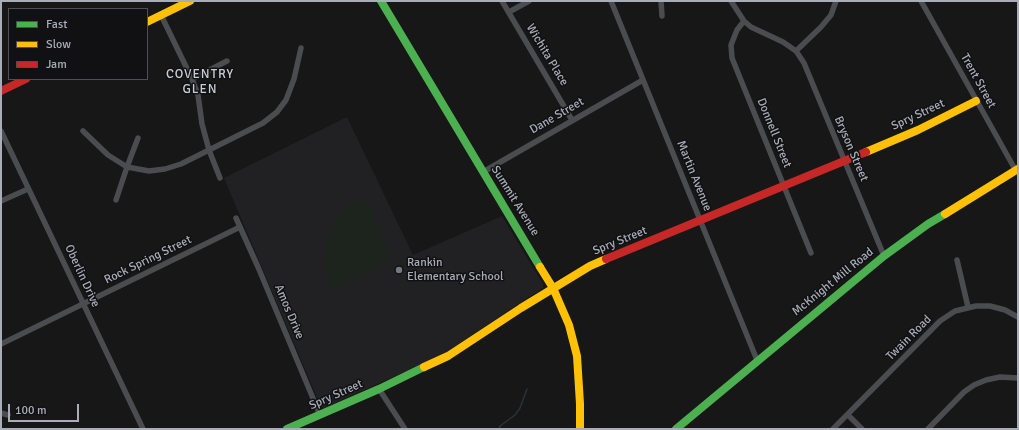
<!DOCTYPE html>
<style>
body{margin:0}
#map{position:relative;width:1019px;height:430px;overflow:hidden;background:#171717;font-family:Signika,sans-serif}
canvas{display:block}
.frame{position:absolute;inset:0;border:2px solid #a8adb8;pointer-events:none}
.legend{position:absolute;left:8px;top:8px;width:140px;height:72px;box-sizing:border-box;background:#111113;border:1px solid #4d4f55;margin:0;padding:5px 7px;list-style:none;font-size:12px;color:#a8adb8}
.legend li{display:flex;align-items:center;gap:8px;height:20px}
.legend b{width:20px;border:1px solid #4d4f55}
.scale{position:absolute;left:8px;top:404px;width:71px;height:18px;box-sizing:border-box;border:2px solid #a8adb8;border-top:0;padding-left:5px;font-size:12px;line-height:14px;white-space:nowrap;color:#a8adb8;-webkit-text-stroke:3px #111113;paint-order:stroke}
</style>
<div id="map">
<canvas width="1019" height="430"></canvas>
<div class="frame"></div>
<ul class="legend">
<li><b style="height:5px;background:#4caf50"></b>Fast</li>
<li><b style="height:5px;background:#ffc107"></b>Slow</li>
<li><b style="height:5px;background:#c62828"></b>Jam</li>
</ul>
<div class="scale">100 m</div>
</div>
<script>
const ctx = document.querySelector('canvas').getContext('2d');
ctx.lineJoin = 'round';
function fill(path, color) {
  ctx.fillStyle = color;
  ctx.fill(path, 'evenodd');
}
function toPath(rows) {
  const path = new Path2D();
  for (const r of rows) {
    path.moveTo(r[0], r[1]);
    for (let i = 2; i < r.length; i += 2) path.lineTo(r[i], r[i + 1]);
  }
  return path;
}
function strokePath(path, color, width, dash) {
  ctx.strokeStyle = color;
  ctx.lineWidth = width;
  ctx.lineCap = dash ? 'butt' : 'round';
  ctx.setLineDash(dash || []);
  ctx.stroke(path);
}
function label(font, color, halo, rows, align = 'center') {
  ctx.font = font + ' Signika,sans-serif';
  ctx.lineWidth = 3;
  ctx.setLineDash([]);
  ctx.textBaseline = 'middle';
  ctx.strokeStyle = halo;
  ctx.fillStyle = color;
  for (const [text, x, y, turn = 0] of rows) {
    ctx.save();
    ctx.translate(x, y);
    ctx.rotate((+turn || 0) * Math.PI / 180);
    ctx.textAlign = isNaN(turn) ? turn : align;
    if (halo) ctx.strokeText(text, 0, 0);
    ctx.fillText(text, 0, 0);
    ctx.restore();
  }
}
const built = toPath([
 [347,117,413,255,502,216,543,284,543,288,442,355,324,408,321,407,224,178]
]);
const green = toPath([
 [366,198,390,257,388,262,331,290,324,268,325,242,336,218,349,205]
]);
const stream = toPath([
 [499,429,500,426,515,415,520,408,527,389]
]);
const street = toPath([
 [502,1,572,120],
 [611,1,757,360],
 [661,1,662,16],
 [731,1,744,21,751,27,783,42,796,51,804,63,884,256],
 [921,1,1016,171],
 [509,12,529,1],
 [161,15,192,79,198,95,202,124,209,150,220,178],
 [744,21,737,30,731,45,732,58,811,253],
 [796,51,821,27,831,15,836,1],
 [192,79,227,61],
 [1,131,143,429],
 [83,131,108,155,127,167,149,171,165,169,181,164,263,123,277,112,286,100,294,79,301,48],
 [483,172,643,80],
 [116,200,127,167,138,138],
 [1,201,28,189],
 [236,218,258,267,320,415],
 [957,260,968,307],
 [1,344,240,227],
 [379,389,405,429],
 [1,413,8,415],
 [848,415,862,429],
 [833,429,940,321,955,311,976,306,990,306,1005,310,1018,317],
 [928,429,964,392,974,385,986,380,1000,377,1018,378]
]);
const fast = toPath([
 [381,1,540,267],
 [287,429,379,389,424,367],
 [676,429,884,256,928,224,945,214]
]);
const slow = toPath([
 [147,22,190,1],
 [866,152,918,130,976,101],
 [945,214,1018,169],
 [540,267,553,288,569,325,577,356,580,404,580,429],
 [424,367,448,356,521,308,590,266,606,259]
]);
const jam = toPath([
 [1,91,26,79],
 [606,259,866,152]
]);
const markers = [
 [399,270,4,"#757880"]
];
const streetNames = [
 ["Wichita Place",547,55,59],
 ["Trent Street",978,81,61],
 ["Spry Street",918,115,-25],
 ["Dane Street",557,116,-30],
 ["Donnell Street",774,133,68],
 ["Bryson Street",851,149,67],
 ["Martin Avenue",694,176,68],
 ["Summit Avenue",515,201,58],
 ["Spry Street",620,241,-22],
 ["Rock Spring Street",148,260,-26],
 ["Oberlin Drive",82,276,65],
 ["McKnight Mill Road",833,282,-39],
 ["Amos Drive",289,312,67],
 ["Twain Road",909,338,-45],
 ["Spry Street",336,395,-24]
];
const poiNames = [
 ["Rankin",407,263],
 ["Elementary School",407,277]
];
const neighbourhoodNames = [
 ["COVENTRY",200,75],
 ["GLEN",200,90]
];
fill(built, '#212123');
fill(green, '#1d241e');
strokePath(stream, '#2a3239', 1.5);
strokePath(street, '#4b4c50', 5.5);
strokePath(fast, '#4caf50', 8);
strokePath(slow, '#ffc107', 8);
strokePath(jam, '#c62828', 8);
for (const [x, y, r, color] of markers) {
  const dot = new Path2D();
  dot.arc(x, y, r, 0, 2 * Math.PI);
  ctx.fillStyle = color;
  ctx.fill(dot);
  strokePath(dot, '#111113', 1.5);
}
label('12px', '#a8adb8', '#111113', streetNames);
label('12px', '#a8adb8', '#111113', poiNames, 'left');
ctx.letterSpacing = '1px';
label('13px', '#c9ccd4', '#111113', neighbourhoodNames);
ctx.letterSpacing = '0px';
</script>
